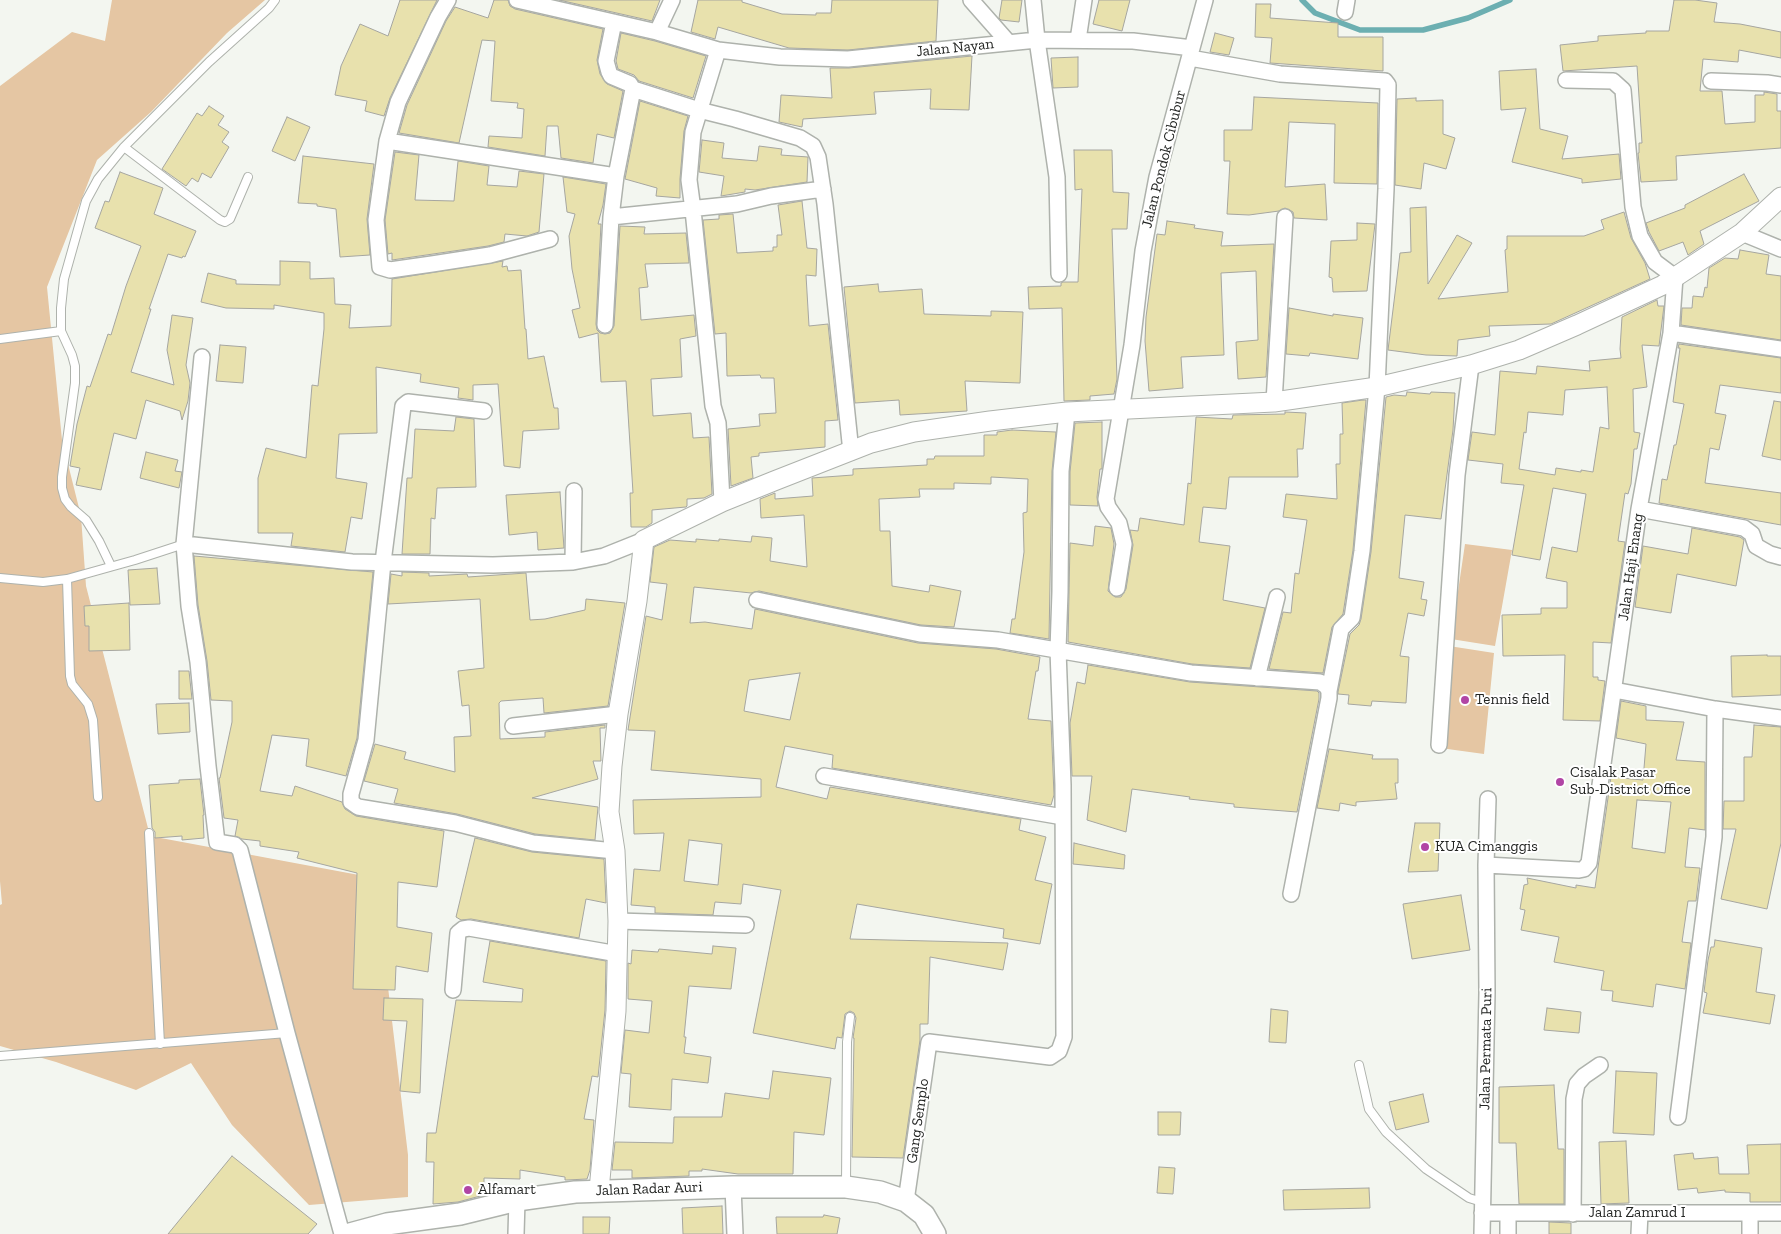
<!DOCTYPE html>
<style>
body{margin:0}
canvas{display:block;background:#f3f6f0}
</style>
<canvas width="1781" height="1234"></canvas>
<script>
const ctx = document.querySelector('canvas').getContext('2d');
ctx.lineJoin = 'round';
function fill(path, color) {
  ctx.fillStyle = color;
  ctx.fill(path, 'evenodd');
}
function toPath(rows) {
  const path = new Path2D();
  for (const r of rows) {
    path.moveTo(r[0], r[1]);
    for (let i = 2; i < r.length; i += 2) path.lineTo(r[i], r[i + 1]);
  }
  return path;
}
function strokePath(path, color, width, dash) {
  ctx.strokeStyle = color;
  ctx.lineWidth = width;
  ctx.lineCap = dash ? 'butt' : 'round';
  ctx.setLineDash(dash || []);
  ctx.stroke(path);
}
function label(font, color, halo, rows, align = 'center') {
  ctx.font = font + ' "Zilla Slab",serif';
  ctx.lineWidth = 4;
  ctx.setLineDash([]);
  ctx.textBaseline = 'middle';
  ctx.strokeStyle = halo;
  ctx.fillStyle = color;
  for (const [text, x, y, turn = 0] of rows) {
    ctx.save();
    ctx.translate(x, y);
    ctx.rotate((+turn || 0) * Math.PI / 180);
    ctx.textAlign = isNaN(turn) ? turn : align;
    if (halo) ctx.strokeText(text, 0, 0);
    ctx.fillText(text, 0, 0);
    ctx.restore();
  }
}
const green = toPath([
 [112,0,265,0,227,33,151,112,97,160,47,287,62,440,81,516,86,586,150,836,375,878,408,1155,408,1197,309,1205,232,1125,191,1063,136,1090,56,1062,0,1046,0,905,2,904,0,881,0,86,72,32,105,41],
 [1465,544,1512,550,1495,646,1451,639],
 [1449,646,1494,653,1484,754,1433,747]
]);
const stream = toPath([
 [1302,0,1315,13,1360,30,1423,30,1468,18,1510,0]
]);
const building = toPath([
 [400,0,437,0,390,98,384,116,365,111,367,101,335,95,341,66,360,24,388,36,400,0],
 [494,0,508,0,510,6,515,9,603,29,597,60,600,74,607,84,623,91,614,138,597,134,593,163,561,158,558,126,547,126,545,156,488,147,489,136,522,138,524,109,517,108,518,103,491,101,495,41,482,40,459,143,399,133,407,105,446,21,455,7,488,18,494,0],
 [559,0,660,0,652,21,559,0],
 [698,0,742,0,742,2,782,14,816,15,816,13,831,13,832,0,938,0,936,41,848,50,789,48,718,27,715,39,691,32,698,0],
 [1002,0,1022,0,1019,22,1001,20,999,18,1002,0],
 [1099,0,1130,0,1122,31,1093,24,1099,0],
 [1674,0,1695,0,1717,3,1714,22,1740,24,1781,32,1781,58,1739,50,1738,62,1703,59,1700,91,1722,91,1725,124,1755,122,1755,95,1764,95,1764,92,1777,94,1777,111,1781,111,1781,148,1676,156,1677,180,1641,182,1638,153,1639,153,1639,143,1642,143,1637,66,1563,71,1560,45,1598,41,1598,36,1646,33,1646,31,1669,31,1674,0],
 [1256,4,1271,4,1270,18,1338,23,1338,37,1383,37,1383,71,1270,63,1272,38,1255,37,1256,4],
 [621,33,655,41,706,56,693,98,639,81,634,75,618,69,616,61,621,33],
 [1215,33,1234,38,1229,55,1210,52,1215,33],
 [972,56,969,110,930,109,931,89,874,92,876,114,803,119,802,127,779,122,781,95,832,98,830,68,849,68,972,56],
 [1078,57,1078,87,1053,88,1051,58,1078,57],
 [1536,69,1540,129,1568,136,1562,159,1619,154,1621,179,1582,183,1582,179,1512,162,1526,108,1501,110,1499,71,1536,69],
 [1254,97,1378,103,1377,184,1334,183,1335,124,1289,122,1285,187,1325,184,1327,220,1294,218,1293,212,1285,208,1279,211,1249,215,1227,214,1230,161,1224,161,1224,130,1252,130,1254,97],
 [1416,98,1416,101,1443,100,1443,134,1455,138,1446,169,1424,163,1421,189,1395,185,1397,99,1416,98],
 [640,101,688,116,684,131,680,179,680,198,656,196,657,188,625,179,640,101],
 [209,106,224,116,218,125,229,132,222,142,229,147,211,178,202,173,198,182,192,178,186,186,162,169,197,113,202,116,209,106],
 [287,117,310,127,295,161,272,151,287,117],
 [702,140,724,143,722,158,757,161,759,146,782,149,781,155,808,157,807,182,755,190,745,189,745,192,721,196,724,176,699,172,702,140],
 [1074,150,1112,150,1113,192,1129,193,1127,229,1112,229,1117,379,1114,394,1090,396,1090,400,1064,401,1062,308,1029,309,1028,287,1061,286,1061,283,1063,282,1078,282,1082,189,1075,190,1074,150],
 [395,152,419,155,415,200,454,201,458,161,489,166,487,185,517,187,519,171,544,174,539,232,527,236,505,234,504,242,488,246,392,260,392,253,388,254,385,220,395,152],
 [303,156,374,164,367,219,370,255,340,257,336,209,317,206,317,204,298,203,303,156],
 [120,172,163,188,154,214,196,231,185,257,183,256,182,258,168,254,149,309,151,309,131,372,174,385,167,350,172,315,193,318,186,365,190,383,188,401,182,420,180,411,146,400,136,439,114,433,101,490,76,485,80,468,70,466,77,424,87,386,90,387,108,334,111,335,126,286,141,246,95,228,105,201,109,202,120,172],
 [1744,174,1759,201,1700,231,1704,244,1688,255,1683,242,1659,251,1649,232,1646,223,1685,208,1685,205,1744,174],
 [563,177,606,184,603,205,598,224,601,224,596,324,597,330,600,333,605,334,610,333,614,326,620,226,645,227,644,234,686,233,689,263,645,264,648,287,639,288,641,320,694,315,696,336,680,339,682,377,651,379,653,416,691,413,693,438,709,437,712,494,704,498,687,499,687,506,686,507,652,510,652,523,646,527,631,527,630,493,633,493,626,381,601,382,598,333,579,338,572,310,580,308,572,269,569,236,575,214,567,212,563,177],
 [802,201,807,248,817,249,816,276,806,275,809,326,828,324,838,420,825,421,825,447,759,453,759,456,751,457,753,478,731,486,728,429,760,426,759,414,776,413,774,378,761,378,760,375,727,376,726,333,715,334,703,220,719,219,719,215,733,214,737,253,773,251,773,247,777,247,777,235,782,235,778,205,802,201],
 [1426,207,1428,284,1457,235,1472,243,1438,299,1508,292,1505,250,1507,249,1507,236,1584,236,1604,229,1601,220,1624,212,1631,238,1645,263,1650,279,1551,324,1489,326,1490,336,1458,340,1457,356,1426,355,1388,350,1400,253,1411,252,1410,208,1426,207],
 [1167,221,1195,225,1194,228,1223,232,1221,246,1274,244,1266,377,1238,379,1236,342,1258,340,1256,271,1221,273,1224,355,1181,357,1183,388,1149,391,1145,341,1146,317,1157,234,1165,235,1167,221],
 [1357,223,1375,224,1367,291,1333,292,1332,278,1329,277,1331,241,1357,240,1357,223],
 [1740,250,1769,255,1766,274,1781,276,1781,340,1681,325,1682,308,1692,308,1693,296,1703,297,1705,287,1707,288,1709,268,1725,258,1738,259,1740,250],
 [280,261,310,262,310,279,334,278,335,304,351,305,349,328,391,326,392,279,503,261,502,267,507,266,508,271,521,270,525,329,526,329,528,359,544,356,554,408,558,408,559,429,523,431,520,468,504,466,498,384,473,385,473,400,458,398,459,388,420,382,421,374,376,367,377,433,339,434,336,478,367,483,362,519,351,517,345,552,291,546,293,533,258,533,258,478,266,448,306,458,312,385,318,386,324,329,324,313,274,305,274,309,226,308,201,302,208,273,236,280,236,284,280,285,280,261],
 [878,284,879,292,922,289,924,314,991,316,991,311,1023,312,1020,383,965,381,967,411,900,415,899,400,855,403,844,287,878,284],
 [1657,300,1658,306,1664,306,1659,346,1642,345,1647,387,1633,389,1634,432,1640,433,1637,449,1634,449,1631,484,1628,494,1625,493,1618,541,1625,542,1611,643,1593,642,1593,677,1598,677,1598,680,1605,681,1600,721,1563,720,1565,655,1503,656,1502,615,1541,614,1541,608,1567,608,1567,582,1546,578,1552,547,1577,552,1586,494,1553,488,1540,560,1512,555,1524,485,1501,483,1503,464,1468,460,1472,432,1495,435,1500,371,1536,374,1537,366,1590,371,1589,361,1621,358,1620,349,1622,317,1657,300],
 [1607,387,1609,429,1600,427,1593,472,1581,470,1581,472,1556,468,1555,475,1519,469,1524,432,1526,433,1528,412,1563,415,1565,390,1607,387],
 [1289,308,1333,316,1333,314,1363,318,1358,359,1310,353,1309,356,1286,354,1289,308],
 [1679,344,1781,358,1781,393,1720,385,1715,413,1726,415,1719,450,1710,448,1705,483,1781,493,1781,525,1659,503,1662,479,1667,480,1674,445,1676,445,1684,404,1673,402,1680,348,1678,348,1679,344],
 [220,345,246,347,243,383,216,381,220,345],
 [1407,392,1430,394,1431,392,1455,393,1453,430,1441,519,1405,515,1399,578,1424,582,1421,599,1427,600,1424,616,1408,613,1400,656,1409,657,1406,703,1372,701,1371,706,1348,704,1349,695,1338,694,1338,692,1350,634,1359,625,1361,619,1371,552,1386,397,1394,395,1406,396,1407,392],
 [1363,400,1366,400,1353,550,1343,614,1332,627,1323,673,1269,669,1283,612,1291,613,1295,573,1299,574,1307,520,1283,517,1286,494,1337,499,1336,464,1340,464,1340,434,1343,434,1342,403,1363,400],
 [1774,401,1781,402,1781,460,1762,456,1774,401],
 [1285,412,1306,413,1303,449,1297,449,1298,477,1229,477,1226,509,1203,507,1199,542,1230,546,1223,600,1265,608,1250,668,1192,664,1068,642,1070,543,1093,546,1095,526,1111,528,1114,544,1108,591,1115,597,1121,597,1126,589,1133,545,1130,530,1138,531,1140,518,1184,525,1188,483,1191,484,1196,417,1232,419,1233,415,1285,414,1285,412],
 [456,417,474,419,476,487,437,488,435,519,431,518,430,554,402,554,407,478,412,478,415,429,454,431,456,417],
 [1102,422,1102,469,1100,469,1097,497,1098,506,1070,505,1070,472,1075,423,1102,422],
 [1012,430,1056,432,1052,471,1049,639,1010,633,1012,619,1015,619,1024,552,1023,513,1027,512,1028,479,991,477,991,484,954,483,954,489,919,489,920,497,879,499,880,531,890,531,892,586,929,592,930,585,961,591,954,627,921,625,759,591,751,593,694,587,690,623,705,622,752,629,755,609,918,643,996,649,1040,657,1038,671,1036,671,1028,719,1051,721,1054,795,1051,805,832,768,833,755,785,746,776,787,827,799,830,787,1021,819,1019,830,1046,837,1035,880,1052,884,1040,944,1003,938,1004,929,857,904,850,939,1008,943,1003,970,930,957,928,1024,920,1024,920,1040,903,1158,852,1157,854,1038,853,1038,856,1018,854,1013,850,1011,845,1014,842,1038,837,1037,835,1049,753,1033,781,890,743,884,741,904,715,902,713,915,655,913,655,907,631,905,634,869,660,871,664,833,634,834,633,800,761,797,761,779,651,770,655,731,628,730,646,616,662,620,667,584,650,582,654,547,670,540,696,542,696,539,719,541,719,539,751,542,752,536,772,538,770,561,807,567,804,515,761,518,760,499,775,493,775,499,813,496,812,478,853,475,853,469,927,465,927,459,934,459,935,456,984,456,984,435,997,435,997,432,1012,430],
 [800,673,790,720,744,711,749,680,800,673],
 [689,840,722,844,718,885,684,881,689,840],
 [146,452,178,460,175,471,182,472,179,488,140,478,146,452],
 [560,492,564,548,538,550,537,532,509,535,506,495,560,492],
 [1692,528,1740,537,1744,540,1736,586,1677,574,1671,613,1635,607,1643,546,1688,554,1692,528],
 [194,556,373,572,357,738,346,776,306,766,309,739,272,735,260,791,292,796,295,786,342,802,345,809,356,816,444,831,437,887,398,882,397,927,432,933,428,972,396,966,395,990,353,989,357,873,297,858,299,852,260,846,260,841,242,839,235,836,238,820,224,818,219,778,220,778,232,722,232,701,211,700,207,661,198,605,194,556],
 [157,568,160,604,130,605,128,570,157,568],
 [402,572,429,573,429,576,467,574,468,577,526,573,530,620,545,619,585,610,586,599,625,603,608,706,544,713,543,698,501,701,499,703,500,739,545,737,545,732,605,725,605,728,600,728,601,761,593,761,598,779,532,798,598,807,595,840,535,834,457,814,394,803,398,789,364,781,375,744,406,752,404,759,455,772,454,737,471,736,469,705,462,706,458,671,484,668,480,599,388,604,391,574,402,576,402,572],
 [129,603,130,650,89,651,89,626,85,626,84,606,129,603],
 [1767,655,1767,656,1781,656,1781,695,1732,697,1731,656,1767,655],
 [1088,665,1190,682,1317,691,1319,693,1319,699,1297,812,1234,807,1234,804,1189,799,1190,797,1132,789,1126,832,1087,820,1092,776,1072,776,1070,723,1077,682,1085,684,1088,665],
 [179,671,189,671,192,699,179,699,179,671],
 [1621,701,1646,706,1646,720,1684,722,1676,760,1705,762,1705,830,1689,828,1685,867,1700,868,1696,901,1688,901,1682,942,1691,943,1685,989,1656,984,1653,1007,1612,1001,1613,991,1601,990,1604,971,1554,962,1559,937,1521,930,1525,910,1520,909,1524,885,1528,884,1527,878,1576,888,1576,885,1595,888,1611,777,1643,780,1646,744,1616,738,1621,701],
 [1637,800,1671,802,1665,853,1632,848,1637,800],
 [189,703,190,732,158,734,156,704,189,703],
 [1754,725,1781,727,1781,843,1767,909,1721,899,1736,829,1723,829,1724,801,1744,801,1744,757,1752,757,1754,725],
 [1329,749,1373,755,1372,759,1398,759,1398,783,1395,783,1397,799,1356,802,1356,806,1340,803,1339,811,1317,808,1329,749],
 [200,779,204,815,203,815,204,838,182,840,182,836,155,838,155,832,152,828,149,785,179,783,179,780,200,779],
 [1415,823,1440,823,1438,871,1408,872,1415,823],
 [475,838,532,852,604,859,606,903,586,899,579,938,471,919,461,920,456,917,475,838],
 [1074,843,1125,855,1124,869,1073,864,1074,843],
 [1461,895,1470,950,1412,959,1403,904,1461,895],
 [1715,940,1762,948,1756,992,1775,995,1770,1024,1703,1013,1707,993,1704,992,1708,960,1711,947,1714,947,1715,940],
 [490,941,606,961,605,1010,598,1077,592,1076,584,1119,594,1120,590,1170,587,1179,567,1180,565,1180,565,1177,520,1170,520,1179,484,1178,484,1195,458,1202,433,1204,434,1162,426,1162,427,1133,436,1133,456,1000,522,1002,523,989,483,982,490,941],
 [713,946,736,948,731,989,689,986,684,1037,686,1037,684,1053,711,1057,708,1083,672,1079,671,1110,629,1107,631,1074,621,1073,625,1030,649,1033,652,1001,628,999,628,963,631,964,632,950,658,952,659,949,712,954,713,946],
 [384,998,423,999,420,1093,400,1091,407,1021,383,1020,384,998],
 [1547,1008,1581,1012,1579,1033,1544,1030,1547,1008],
 [1271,1009,1288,1011,1286,1043,1269,1042,1271,1009],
 [773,1071,831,1078,824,1135,794,1132,793,1174,738,1174,702,1169,702,1171,689,1171,689,1176,632,1178,632,1170,612,1170,615,1142,673,1143,674,1117,722,1117,725,1093,769,1099,773,1071],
 [1616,1071,1657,1073,1654,1135,1613,1133,1616,1071],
 [1554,1085,1558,1149,1564,1149,1564,1204,1519,1204,1516,1143,1499,1143,1499,1087,1554,1085],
 [1423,1094,1429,1122,1396,1130,1389,1102,1423,1094],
 [1158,1112,1181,1112,1180,1135,1158,1135,1158,1112],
 [1626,1141,1629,1203,1601,1204,1599,1142,1626,1141],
 [1781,1144,1781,1202,1750,1202,1750,1193,1725,1192,1725,1190,1698,1193,1697,1188,1678,1190,1674,1155,1693,1153,1694,1159,1718,1157,1719,1174,1749,1174,1747,1145,1781,1144],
 [232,1156,317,1224,308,1234,168,1234,232,1156],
 [1159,1167,1175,1168,1173,1194,1157,1193,1159,1167],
 [1369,1188,1370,1208,1284,1210,1283,1190,1369,1188],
 [722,1206,723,1234,683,1234,682,1208,722,1206],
 [824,1215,840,1218,837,1234,777,1234,776,1217,823,1217,824,1215],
 [583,1217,610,1217,609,1234,583,1234,583,1217],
 [1549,1222,1571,1223,1571,1234,1549,1234,1549,1222]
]);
const service = toPath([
 [124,147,220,220,225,222,230,219,248,177],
 [0,339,61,331],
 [111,566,99,541,86,520,71,507,65,499,62,488,62,477,75,383,75,366,72,355,61,331,61,308,64,279,86,201,98,179,124,147,209,62,269,8,275,0],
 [0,578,43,582,67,579,135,560,184,544],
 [67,579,70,676,72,684,88,704,93,720,98,797],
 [149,833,160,1044],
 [0,1056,287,1033],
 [1359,1065,1369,1109,1386,1132,1426,1169,1469,1198,1482,1202],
 [846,1185,847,1042,850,1017]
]);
const minor = toPath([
 [448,0,438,17,398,102,387,141,376,220,380,267,390,270,432,264,490,255,550,239],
 [517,0,657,32,718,50,780,57,848,59,1037,40,1133,41,1192,48],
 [971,0,1008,42],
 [1033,0,1037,40,1057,177,1059,274],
 [1345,12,1347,0],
 [657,32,672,0],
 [1078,40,1084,0],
 [718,50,693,132,689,180,693,210,713,406,718,423,722,502],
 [1190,58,1280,74,1385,81,1388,85,1386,189,1377,387,1362,551,1352,618,1341,629,1329,691],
 [1711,81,1767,83,1781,85],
 [633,89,699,110,735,119,800,138,813,146,818,157,825,204,851,452],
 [387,141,616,176,633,89,630,84,611,76,609,72,606,61,614,22],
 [616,176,611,217,737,204,771,196,823,189],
 [1742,233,1781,249],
 [605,325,611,217],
 [1671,333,1781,349],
 [202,357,184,544,189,606,198,662,208,766,217,842,235,845,240,850,287,1033,342,1234],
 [1274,402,1285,217],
 [484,411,408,402,403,406,383,562,366,740,351,794,351,802,358,807,455,823,533,843,615,851],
 [1639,509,1744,528,1752,534,1756,546,1770,554,1781,557],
 [184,544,352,562,493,565,573,562,604,556,644,540],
 [573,562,574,491],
 [1117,588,1124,544,1119,523,1108,507,1106,499,1132,345,1143,251,1157,177,1205,0],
 [757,600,920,634,998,640,1191,673,1320,682,1326,686,1329,691,1329,698,1291,894],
 [1257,678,1277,597],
 [1614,690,1715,709,1781,718],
 [513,726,618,714],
 [1439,745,1457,475,1471,365],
 [824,776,1063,817],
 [1486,865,1579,870,1584,869,1589,863,1639,509,1671,333,1675,277,1655,262,1640,236,1633,207,1623,90,1613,81,1566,80],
 [618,921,746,925],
 [453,990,458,933,463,929,469,928,618,954],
 [1678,1117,1714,837,1715,709],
 [733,1187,735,1234],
 [906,1201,929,1042,1050,1057,1059,1051,1064,1037,1063,785,1058,650,1060,592,1061,471,1067,412],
 [1482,1213,1781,1213],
 [1508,1213,1508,1234],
 [1750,1213,1750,1234],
 [1573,1214,1574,1099,1577,1084,1584,1076,1600,1065],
 [516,1234,517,1200],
 [1482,1234,1487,993,1486,865,1488,799],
 [1639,1234,1640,1213]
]);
const tertiary = toPath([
 [599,1190,616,1011,618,921,615,851,609,812,612,766,618,714,637,601,644,540,722,502,774,481,871,443,914,432,990,421,1067,412,1274,402,1377,387,1471,365,1519,350,1577,325,1663,285,1742,233,1781,197]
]);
const secondary = toPath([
 [350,1234,387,1224,460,1214,517,1200,575,1192,733,1187,846,1187,880,1192,906,1201,924,1215,935,1234]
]);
const markers = [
 [1465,700,5,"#b145a5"],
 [1560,782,5,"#b145a5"],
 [1425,847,5,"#b145a5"],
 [468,1190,5,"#b145a5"]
];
const streetNames = [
 ["Jalan Nayan",955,48,-6],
 ["Jalan Pondok Cibubur",1164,159,-76],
 ["Jalan Haji Enang",1631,567,-82],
 ["Jalan Permata Puri",1486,1049,-89],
 ["Gang Semplo",918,1121,-82],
 ["Jalan Radar Auri",649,1189,-2],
 ["Jalan Zamrud I",1637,1213]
];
const poiNames = [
 ["Tennis field",1475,700],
 ["Cisalak Pasar",1570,773],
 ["Sub-District Office",1570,790],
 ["KUA Cimanggis",1435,847],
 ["Alfamart",478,1190]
];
fill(green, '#e5c6a3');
strokePath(stream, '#6cafb1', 5.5);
fill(building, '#e8e1ad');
strokePath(building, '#a6a6a0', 1);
strokePath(service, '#aeb2ac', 10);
strokePath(minor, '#aeb2ac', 18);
strokePath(tertiary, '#aeb2ac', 21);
strokePath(secondary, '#aeb2ac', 24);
strokePath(service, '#fff', 8);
strokePath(minor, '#fff', 15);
strokePath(tertiary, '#fff', 19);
strokePath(secondary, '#fff', 21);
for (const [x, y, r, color] of markers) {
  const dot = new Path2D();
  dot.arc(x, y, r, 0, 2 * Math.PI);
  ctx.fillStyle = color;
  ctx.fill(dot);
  strokePath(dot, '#fff', 2);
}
label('15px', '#222422', '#fff', streetNames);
label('15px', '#222422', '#fff', poiNames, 'left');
</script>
